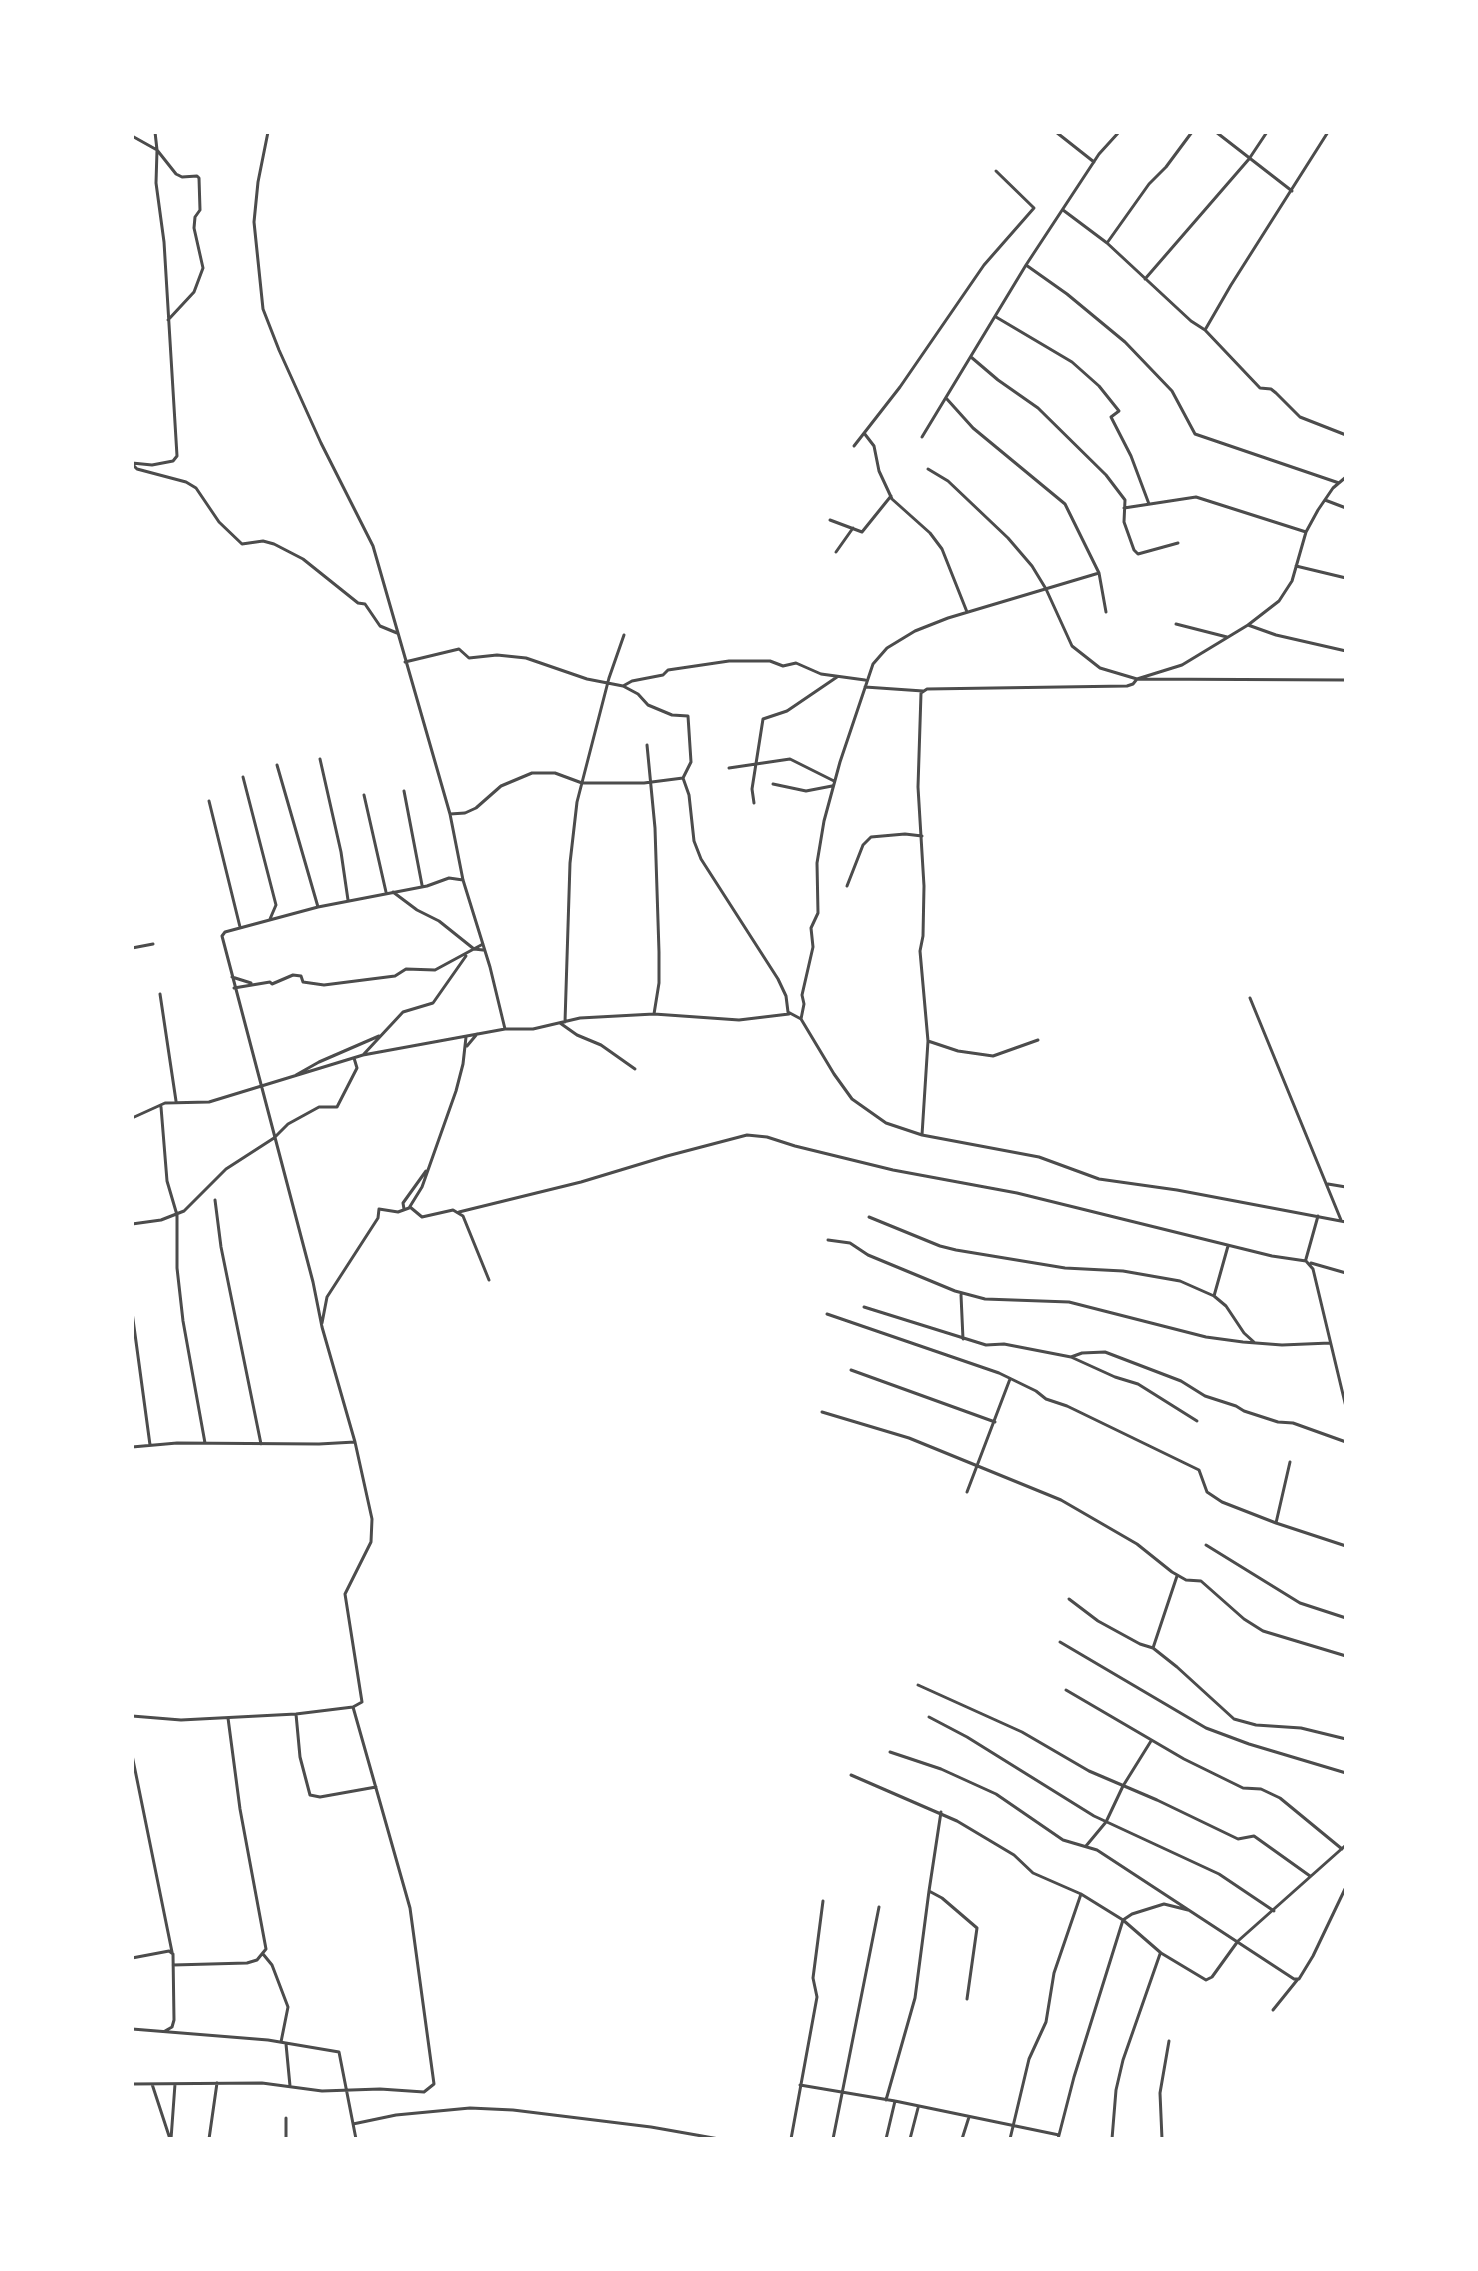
<!DOCTYPE html>
<style>
body{margin:0}
#map{position:relative;width:1478px;height:2271px;overflow:hidden;background:#fff;font-family:Helvetica,sans-serif}
canvas{display:block}
.frame{position:absolute;inset:0;border:134px solid #fff;pointer-events:none}
</style>
<div id="map">
<canvas width="1478" height="2271"></canvas>
<div class="frame"></div>
</div>
<script>
const ctx = document.querySelector('canvas').getContext('2d');
ctx.lineJoin = 'round';
function toPath(rows) {
  const path = new Path2D();
  for (const r of rows) {
    path.moveTo(r[0], r[1]);
    for (let i = 2; i < r.length; i += 2) path.lineTo(r[i], r[i + 1]);
  }
  return path;
}
function strokePath(path, color, width, dash) {
  ctx.strokeStyle = color;
  ctx.lineWidth = width;
  ctx.lineCap = dash ? 'butt' : 'round';
  ctx.setLineDash(dash || []);
  ctx.stroke(path);
}
const minor = toPath([
 [155,132,157,150,176,174,182,177,197,176,199,178,200,210,195,217,194,228,203,268,194,292,168,320],
 [268,132,258,182,254,222,263,309,279,350,321,443,373,546,450,814,463,880,490,967,505,1029],
 [1056,132,1094,162],
 [1216,132,1292,191],
 [132,136,157,150,156,183,164,242,177,456,173,461,152,465,132,463],
 [1063,210,1107,243,1191,321,1205,330,1260,388,1271,389,1276,393,1300,417,1346,435],
 [1107,243,1149,184,1166,167,1192,132],
 [1026,265,1067,294,1125,342,1172,391,1195,434,1339,483],
 [1145,279,1249,159,1267,132],
 [996,317,1072,362,1099,386,1119,411,1111,417,1131,456,1149,504],
 [1205,330,1231,285,1328,132],
 [971,357,998,380,1038,408,1106,475,1125,500,1124,522,1134,550,1138,554,1178,543],
 [946,398,973,428,1065,504,1099,573,1106,612],
 [864,433,874,446,879,471,892,499,930,533,942,549,967,612],
 [922,437,1026,265,1099,154,1119,132],
 [854,446,900,387,984,265,1034,208,996,171],
 [132,464,137,469,186,482,196,488,219,522,242,544,263,541,274,544,303,559,358,603,365,604,380,626,397,633],
 [928,469,948,481,1008,538,1032,566,1046,589,1072,646,1100,668,1137,679,1346,680],
 [1325,500,1346,508],
 [1124,508,1196,497,1306,532],
 [830,520,862,532,891,496],
 [836,552,853,528],
 [1296,566,1346,578],
 [1176,624,1227,637],
 [1248,625,1276,635,1346,651],
 [405,662,459,649,469,658,497,655,526,658,587,679,623,686,638,694,648,705,672,715,688,716,691,762,683,778],
 [623,686,632,681,663,675,668,670,729,661,770,661,783,666,796,663,821,674,865,680],
 [865,687,923,691],
 [320,759,341,852,348,900],
 [277,765,318,907],
 [729,768,790,759,834,781],
 [243,777,276,905,270,919],
 [683,778,689,795,694,841,701,859,778,979,786,996,788,1012,801,1019,834,1074,852,1099,886,1123,922,1135,1039,1157,1099,1179,1177,1190,1346,1222],
 [773,784,806,791,832,786],
 [404,791,422,885],
 [364,795,386,892],
 [209,801,240,927],
 [754,803,752,789,763,719,787,711,837,677],
 [450,814,465,813,476,808,501,786,532,773,555,773,582,783,644,783,683,778],
 [847,886,863,845,871,837,905,834,922,836],
 [393,892,417,910,439,921,474,949,483,950],
 [132,948,153,944],
 [232,977,251,983],
 [234,988,270,982,272,984,293,975,301,976,303,982,324,985,395,976,406,969,435,970,483,944],
 [160,994,176,1101],
 [1250,998,1341,1220],
 [654,1014,739,1020,789,1014],
 [801,1019,804,1004,802,995,813,947,811,928,818,913,817,863,824,821,840,762,873,664,887,648,915,631,948,618,1099,573],
 [565,1022,570,863,577,802,609,678,624,635],
 [560,1023,577,1035,601,1045,635,1069],
 [928,1041,958,1051,993,1056,1038,1040],
 [467,1046,477,1034],
 [363,1055,403,1012,433,1003,466,956],
 [296,1075,319,1062,379,1036],
 [161,1107,167,1181,177,1215,177,1268,183,1321,205,1443],
 [132,1118,165,1103,209,1102,363,1055,505,1029,533,1029,580,1018,654,1014,659,983,659,952,655,828,647,745],
 [922,1135,928,1041,920,951,923,936,924,886,918,787,921,693,927,689,1127,686,1133,684,1137,679,1182,665,1248,625,1279,601,1292,581,1306,532,1318,510,1333,488,1346,477],
 [1328,1184,1346,1187],
 [215,1200,221,1247,261,1444],
 [410,1207,422,1217,453,1210,463,1216,489,1280],
 [404,1209,403,1203,426,1171],
 [459,1212,581,1182,667,1156,747,1135,767,1137,795,1146,893,1170,1017,1193,1272,1256,1306,1261,1313,1269,1346,1407],
 [869,1217,940,1246,956,1250,1065,1268,1123,1271,1180,1281,1214,1296,1226,1306,1244,1333,1255,1343],
 [132,1224,161,1220,184,1211,226,1169,274,1138,288,1124,319,1107,337,1107,357,1068,354,1058],
 [828,1240,850,1243,868,1255,955,1291,985,1299,1069,1302,1206,1337,1243,1342,1282,1345,1330,1343],
 [1306,1259,1318,1216],
 [1311,1263,1346,1273],
 [961,1295,963,1339],
 [1214,1296,1228,1246],
 [864,1307,986,1345,1004,1344,1071,1357,1115,1377,1138,1384,1197,1421],
 [132,1312,150,1445],
 [827,1314,999,1373,1036,1391,1046,1399,1067,1406,1199,1470,1207,1492,1222,1502,1276,1523,1346,1546],
 [322,1323,327,1297,378,1218,379,1209,398,1212,409,1208,422,1187,456,1091,463,1064,466,1037],
 [1071,1357,1082,1353,1105,1352,1181,1381,1205,1396,1236,1406,1244,1411,1278,1422,1293,1423,1346,1442],
 [851,1370,995,1422],
 [822,1412,909,1438,1061,1500,1137,1544,1172,1572,1186,1580,1201,1581,1244,1619,1263,1631,1346,1656],
 [132,1447,177,1443,319,1444,355,1442],
 [967,1492,1010,1379],
 [1276,1523,1290,1462],
 [1206,1545,1300,1603,1346,1618],
 [1069,1599,1098,1621,1140,1644,1153,1648,1177,1667,1234,1719,1256,1725,1301,1728,1346,1739],
 [1060,1642,1206,1728,1249,1744,1346,1773],
 [1153,1648,1177,1576],
 [918,1685,1022,1732,1089,1771,1157,1800,1238,1839,1254,1836,1310,1876],
 [1066,1690,1184,1759,1243,1788,1261,1789,1280,1798,1342,1849],
 [296,1714,300,1757,310,1795,320,1797,376,1787],
 [132,1716,181,1720,296,1714,353,1707,362,1702,345,1594,371,1542,372,1519,355,1442,322,1327,313,1282,222,936,225,932,318,907,427,886,449,878,463,880],
 [929,1717,967,1737,1094,1816,1219,1874,1274,1911],
 [890,1752,941,1769,996,1794,1063,1840,1097,1850,1294,1979,1299,1979,1313,1956,1345,1889],
 [132,1755,172,1952],
 [851,1775,957,1821,1014,1855,1033,1873,1081,1894,1123,1920,1161,1953,1206,1980,1212,1977,1238,1941,1346,1845],
 [1086,1846,1106,1822,1123,1786,1151,1741],
 [929,1891,941,1812],
 [263,1954,272,1965,288,2007,281,2042],
 [132,1958,169,1951,173,1954,174,2020,172,2027,165,2031],
 [173,1965,247,1963,257,1960,266,1949,240,1809,228,1718],
 [1273,2010,1298,1979],
 [132,2029,268,2040,339,2052,356,2139],
 [286,2044,290,2086],
 [132,2084,262,2083,322,2091,380,2089,424,2092,434,2084,410,1908,353,1707],
 [152,2084,170,2139],
 [800,2085,895,2101,1059,2135],
 [886,2100,915,1998,929,1891,942,1898,977,1928,967,1999],
 [353,2124,396,2115,470,2108,513,2110,651,2127,719,2139],
 [171,2139,175,2084],
 [209,2139,217,2083],
 [286,2139,286,2118],
 [791,2139,817,1997,813,1978,823,1901],
 [833,2139,879,1907],
 [886,2139,895,2101],
 [910,2139,918,2108],
 [962,2139,969,2117],
 [1010,2139,1029,2059,1046,2022,1054,1973,1081,1894],
 [1058,2139,1074,2077,1123,1920,1132,1914,1164,1904,1188,1910],
 [1112,2139,1116,2090,1123,2060,1160,1954],
 [1162,2139,1160,2093,1169,2041]
]);
strokePath(minor, '#4c4c4c', 3);
</script>
